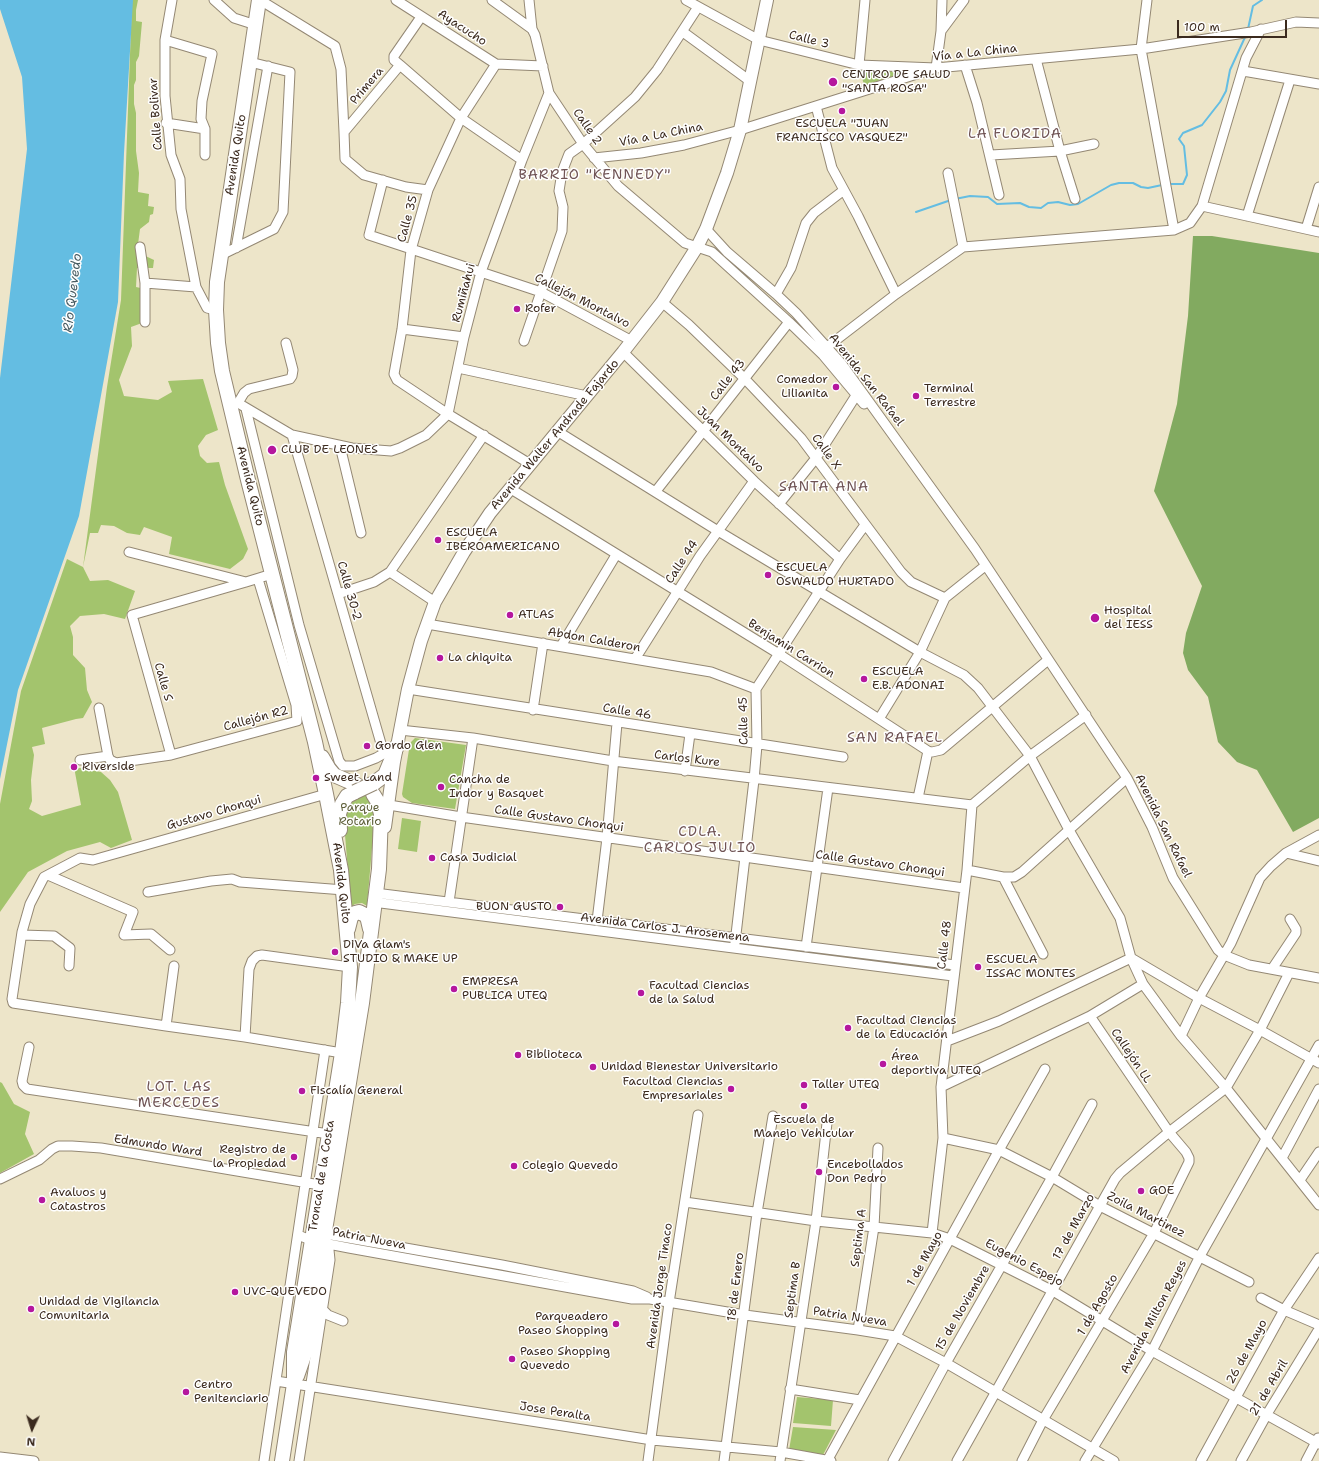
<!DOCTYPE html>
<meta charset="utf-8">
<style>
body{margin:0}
#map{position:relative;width:1319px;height:1461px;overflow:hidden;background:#ede5c9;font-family:"Shantell Sans",sans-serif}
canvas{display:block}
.north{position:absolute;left:12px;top:1409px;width:40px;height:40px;-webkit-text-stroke:3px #fff;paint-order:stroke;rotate:184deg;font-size:11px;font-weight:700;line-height:16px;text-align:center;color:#3b2a1e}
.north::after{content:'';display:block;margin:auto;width:14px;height:18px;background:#3b2a1e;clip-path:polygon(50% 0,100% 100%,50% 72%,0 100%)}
.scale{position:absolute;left:1177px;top:20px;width:110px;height:18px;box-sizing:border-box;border:2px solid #3b2a1e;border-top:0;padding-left:5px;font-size:12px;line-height:14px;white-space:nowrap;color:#3b2a1e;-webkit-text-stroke:3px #fff;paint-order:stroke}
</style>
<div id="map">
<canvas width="1319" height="1461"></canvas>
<div class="north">N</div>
<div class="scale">100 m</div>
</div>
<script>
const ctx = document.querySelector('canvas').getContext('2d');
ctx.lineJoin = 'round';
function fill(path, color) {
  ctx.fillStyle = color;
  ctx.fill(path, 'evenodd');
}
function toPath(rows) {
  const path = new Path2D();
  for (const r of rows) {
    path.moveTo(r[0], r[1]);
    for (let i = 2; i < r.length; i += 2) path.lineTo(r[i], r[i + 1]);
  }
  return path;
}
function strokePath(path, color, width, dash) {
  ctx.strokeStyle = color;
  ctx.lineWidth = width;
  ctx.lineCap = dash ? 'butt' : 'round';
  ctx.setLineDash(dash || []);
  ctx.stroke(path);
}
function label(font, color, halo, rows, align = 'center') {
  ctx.font = font + ' "Shantell Sans",sans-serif';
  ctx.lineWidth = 3;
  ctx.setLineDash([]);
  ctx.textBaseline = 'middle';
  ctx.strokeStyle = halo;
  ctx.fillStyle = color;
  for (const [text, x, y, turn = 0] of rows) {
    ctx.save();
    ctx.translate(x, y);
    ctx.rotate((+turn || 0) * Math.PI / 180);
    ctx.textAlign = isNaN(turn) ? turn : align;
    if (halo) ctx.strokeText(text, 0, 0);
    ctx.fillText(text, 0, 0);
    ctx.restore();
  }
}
const green = toPath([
 [132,0,138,0,136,10,136,21,142,22,139,56,136,62,136,80,134,85,134,104,136,113,136,151,139,173,138,192,149,194,148,206,154,207,153,214,150,215,149,222,140,229,137,252,154,260,153,268,137,268,136,287,145,289,142,323,131,327,132,346,119,380,124,396,158,400,172,392,168,381,203,379,218,430,206,435,198,446,200,456,207,463,219,462,225,485,248,549,243,559,230,569,169,554,172,537,144,527,140,535,127,533,114,526,101,525,98,533,90,533,83,567,90,581,108,580,135,591,125,619,104,614,80,616,70,626,73,637,73,655,85,668,87,690,92,702,83,718,76,719,42,728,45,744,32,747,34,755,31,780,32,801,29,809,42,816,81,805,74,767,101,772,110,780,118,792,132,840,111,848,100,842,67,851,28,872,0,912,0,804,21,691,67,559,83,567,107,387,121,300],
 [860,70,909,72,864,85],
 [415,738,466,745,455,809,412,803,403,797,402,794,410,743],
 [362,794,372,800,375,813,367,906,362,903,355,904,351,907,343,811,349,801],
 [402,818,421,821,417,852,398,849],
 [0,1082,2,1083,14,1104,30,1112,25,1134,34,1154,0,1173],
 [797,1397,833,1400,831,1426,793,1423],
 [793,1427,836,1430,823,1455,789,1450]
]);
const forest = toPath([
 [1193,236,1212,236,1319,253,1319,818,1293,832,1257,770,1237,762,1218,742,1208,697,1188,670,1183,653,1186,633,1202,586,1154,491,1177,404,1188,316]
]);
const water = toPath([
 [0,0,133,0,124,153,118,302,79,516,18,690,0,779,0,378,27,149,22,77,0,9]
]);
const stream = toPath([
 [1248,29,1253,6,1262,0],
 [1168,184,1183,184,1187,175,1184,146,1179,139,1183,133,1202,125,1220,102,1226,91,1230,70,1246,35],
 [955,199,970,196,988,197,997,204,1020,203,1029,207,1041,208,1048,203,1058,202,1070,205,1078,204,1111,185,1119,183,1133,183,1141,187,1148,188,1162,185],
 [916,212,951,200]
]);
const minor = toPath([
 [172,0,165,40,165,96,171,155,180,179,181,209,196,287,207,308,216,310],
 [214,0,234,18,256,25],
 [260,0,335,46,341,69,344,132],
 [396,0,496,64],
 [492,0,532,29,535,35,549,93,583,144,618,186,685,243,712,252,789,322,823,355,864,404],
 [529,0,532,29],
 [686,0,759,40,859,65,936,68,941,31,964,0],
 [1147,0,1141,49,1174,230],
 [941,31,942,0],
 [683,32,750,81],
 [165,40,212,54,202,101,201,119,205,129],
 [1036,59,1060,151,1075,199],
 [400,65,394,60,394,56,421,17],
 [859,65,865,0],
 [965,65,977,103,999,195],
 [1243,71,1319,84],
 [816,106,832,168,858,216,896,294],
 [166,123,205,129,205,155],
 [991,155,1060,151,1094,144],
 [594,158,641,153,684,145,740,130,936,68,1141,49,1251,32,1296,22,1319,23],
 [948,173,963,247],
 [383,180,369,235,541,292,632,341],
 [428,190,406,187,364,175,345,159,344,132,400,65,461,118,522,160],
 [1202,206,1319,232],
 [1247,216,1290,80],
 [706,229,727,252,776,294,796,313,841,363,975,549,1127,778,1152,827,1173,878,1218,950,1224,955,1249,965,1319,978],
 [1306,229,1319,187],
 [140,247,145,283],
 [236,248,268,66],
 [221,255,274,229,283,212,290,72,250,62],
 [776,294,791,268,806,223,814,213,844,190],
 [662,302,689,325,745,379,801,438,901,572,911,582,945,598,985,566],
 [145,322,145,283,196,287],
 [402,329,464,337],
 [524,341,562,231,563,207,559,191,562,172,569,154,583,144,635,97,657,70,698,7],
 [827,347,896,294,963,247,1174,230,1190,223,1202,206,1246,58,1261,29],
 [623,352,754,481,840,559],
 [458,368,587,396],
 [238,403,244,393,249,389,290,379,292,376,293,370,286,343],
 [230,405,238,403,292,435,352,448,391,451,400,448,426,435,448,414,397,380,394,374,402,329,411,250,428,190,461,118,496,64,543,66],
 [246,409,299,625,339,761,343,766,355,766,376,758,397,746],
 [557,431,718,531,920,652,964,675,978,688,1030,756,1069,830,1120,918,1131,958,999,1021,947,1041],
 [292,435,384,754],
 [340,446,361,533],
 [530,464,448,414,464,337,481,272,522,160,549,93],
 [511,489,779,654,928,751,932,752,941,750,1048,660],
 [656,491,789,322],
 [779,504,816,458,857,394],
 [129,552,246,582,272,574],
 [338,594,374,582,390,572],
 [435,602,390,572,484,435],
 [427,624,711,672,756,689],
 [561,646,616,555],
 [635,659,700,556,754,481],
 [408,689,843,757],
 [99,708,108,756],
 [533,710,543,643],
 [879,719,920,652,945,598],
 [400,730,473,738,613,761,972,805],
 [171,755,132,615,246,582],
 [80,760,108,756,110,760,116,763,171,755,297,721,296,705,258,579],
 [685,771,690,734],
 [918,798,928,751],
 [389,805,461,817,964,888],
 [1286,853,1319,861],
 [967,870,1003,877,1014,877,1022,872,1127,778],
 [48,875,133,912,124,935,151,934,170,950],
 [1003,877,1043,954],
 [148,892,211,881,232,879,240,882,344,890],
 [375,893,955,965],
 [373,902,953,976],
 [449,902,473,738],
 [597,921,607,838,617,723],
 [22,935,54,936,70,948,69,966],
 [735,943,754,780,757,745,756,689,840,559,865,525],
 [806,947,828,788],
 [174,966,166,1026,245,1037,249,969,252,961,257,956,262,955,350,967],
 [1272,969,1296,933,1296,929,1290,919],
 [1289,973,1260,1030,1319,1063],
 [166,1026,13,1003,12,999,22,932,30,904,44,877,80,858,93,860,326,794],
 [1181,1036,1226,1088,1260,1030,1199,998,1131,958,1143,984,1181,1036,1199,998,1231,943,1260,878,1271,866,1286,853,1319,835],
 [245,1037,342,1053],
 [29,1047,22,1081,23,1085,27,1089,329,1134],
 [941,1087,1090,1016],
 [943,1138,999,1150,1052,1177,1100,1206,1249,1282],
 [1282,1158,1319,1089],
 [0,1179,39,1160,52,1149,58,1146,72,1146,101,1148,320,1185],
 [1300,1180,1319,1152],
 [685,1202,816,1221,932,1233,950,1239,1053,1291,1152,1351,1319,1444],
 [320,1233,502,1265,633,1291,647,1297],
 [932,1233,943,1138,941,1087,967,870,972,805,1030,756,1086,715],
 [298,1235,313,1241,349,1248,632,1299,650,1299,745,1315,858,1330,895,1336,946,1363,1114,1461],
 [1261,1298,1284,1310,1319,1325],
 [322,1309,328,1315,343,1321],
 [858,1330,874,1227,878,1148],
 [276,1381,652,1440,781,1452,831,1461],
 [790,1389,860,1400],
 [0,1457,34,1461],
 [264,1461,325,1050],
 [299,1461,330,1260,329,1250,323,1243],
 [648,1461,669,1303,698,1115],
 [724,1461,757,1213,773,1116],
 [780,1461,816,1221,827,1123],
 [827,1461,999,1150,1045,1069],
 [893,1461,946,1363,1052,1177,1092,1104],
 [957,1461,1115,1179,1120,1173,1169,1132,1226,1088,1319,1205],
 [1022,1461,1043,1420,1154,1233,1189,1162,1189,1158,1186,1152,1169,1132,1090,1016,1143,984],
 [1085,1461,1152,1351,1200,1256,1319,1045],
 [1201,1461,1284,1310,1319,1258],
 [1241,1461,1267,1414,1319,1329],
 [1306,1461,1318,1438]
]);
const major = toPath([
 [385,827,394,762,408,689,421,641,435,602,464,552,490,513,623,352,662,302,697,247,706,229,727,173,740,130,767,0]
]);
const highway = toPath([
 [259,0,217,282,216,310,218,343,222,371,248,480,315,742,326,794,341,870,350,967,348,1003,342,1053,294,1352,294,1384,282,1461],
 [322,757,329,769,334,775,357,785],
 [374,783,385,775,397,746],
 [340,830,339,814,342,804,347,796,355,792],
 [348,929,351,917,355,913,359,912,367,916,370,929],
 [297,1376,305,1353,362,1003,379,869,381,814,378,802,373,794]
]);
const highwayBridge = toPath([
 [355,792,374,783]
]);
const markers = [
 [833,82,5,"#b5179e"],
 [842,111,4,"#b5179e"],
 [517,309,4,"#b5179e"],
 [836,387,4,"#b5179e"],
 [916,396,4,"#b5179e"],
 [272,450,5,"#b5179e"],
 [438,540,4,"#b5179e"],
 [768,575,4,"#b5179e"],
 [510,615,4,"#b5179e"],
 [1095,618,5,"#b5179e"],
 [440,658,4,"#b5179e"],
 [864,679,4,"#b5179e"],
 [367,746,4,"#b5179e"],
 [74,767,4,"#b5179e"],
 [316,778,4,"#b5179e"],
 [441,787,4,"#b5179e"],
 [432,858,4,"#b5179e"],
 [560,907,4,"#b5179e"],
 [335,952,4,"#b5179e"],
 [978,967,4,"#b5179e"],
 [454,989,4,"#b5179e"],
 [641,993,4,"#b5179e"],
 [848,1028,4,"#b5179e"],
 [518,1055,4,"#b5179e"],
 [883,1064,4,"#b5179e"],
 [593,1067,4,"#b5179e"],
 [804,1085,4,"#b5179e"],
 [731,1089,4,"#b5179e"],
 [302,1091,4,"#b5179e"],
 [804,1106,4,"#b5179e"],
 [294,1157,4,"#b5179e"],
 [514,1166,4,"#b5179e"],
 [819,1172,4,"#b5179e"],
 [1141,1191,4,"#b5179e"],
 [42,1200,4,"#b5179e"],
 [235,1292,4,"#b5179e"],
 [31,1309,4,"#b5179e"],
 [616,1324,4,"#b5179e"],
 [512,1359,4,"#b5179e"],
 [186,1392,4,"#b5179e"]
];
const streetNames = [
 ["Ayacucho",462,28,33],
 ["Calle 3",809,40,14],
 ["Vía a La China",975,53,-6],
 ["Primera",367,86,-50],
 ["Calle Bolivar",156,114,-94],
 ["Calle 2",587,127,55],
 ["Vía a La China",661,135,-11],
 ["Avenida Quito",236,155,-81],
 ["Calle 35",408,219,-75],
 ["Rumiñahui",464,293,-75],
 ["Callejón Montalvo",582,301,27],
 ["Calle 43",728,380,-52],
 ["Avenida San Rafael",866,380,52],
 ["Avenida Walter Andrade Fajardo",555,435,-50],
 ["Juan Montalvo",730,440,44],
 ["Calle X",826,452,54],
 ["Avenida Quito",250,486,76],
 ["Calle 44",682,562,-57],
 ["Calle 30-2",349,591,74],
 ["Abdon Calderon",594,640,10],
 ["Benjamin Carrion",791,649,32],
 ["Calle S",163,682,74],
 ["Calle 46",627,712,9],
 ["Callejón R2",256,719,-15],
 ["Calle 45",744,721,-91],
 ["Carlos Kure",687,759,7],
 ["Gustavo Chonqui",214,813,-16],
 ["Calle Gustavo Chonqui",559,819,8],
 ["Avenida San Rafael",1163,826,64],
 ["Calle Gustavo Chonqui",880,864,8],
 ["Avenida Quito",341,883,83],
 ["Avenida Carlos J. Arosemena",665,928,7],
 ["Calle 48",945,945,-83],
 ["Callejón LL",1131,1056,56],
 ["Edmundo Ward",158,1146,9],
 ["Troncal de la Costa",322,1176,-81],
 ["Zoila Martinez",1146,1215,27],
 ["17 de Marzo",1074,1227,-61],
 ["Septima A",859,1238,-83],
 ["Patria Nueva",369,1239,11],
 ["1 de Mayo",925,1259,-61],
 ["Eugenio Espejo",1024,1263,28],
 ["Avenida Jorge Tinaco",660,1286,-82],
 ["18 de Enero",736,1287,-83],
 ["Septima B",793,1290,-82],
 ["1 de Agosto",1098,1305,-60],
 ["15 de Noviembre",963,1308,-60],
 ["Patria Nueva",850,1317,9],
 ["Avenida Milton Reyes",1154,1317,-62],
 ["26 de Mayo",1247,1352,-61],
 ["21 de Abril",1269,1388,-59],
 ["Jose Peralta",555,1412,9]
];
const poiNames = [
 ["CENTRO DE SALUD",842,75],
 ["\"SANTA ROSA\"",842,89],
 ["ESCUELA \"JUAN",842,124,"center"],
 ["FRANCISCO VASQUEZ\"",842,138,"center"],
 ["Rofer",525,309],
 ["Comedor",828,380,"right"],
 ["Lilianita",828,394,"right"],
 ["Terminal",924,389],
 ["Terrestre",924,403],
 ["CLUB DE LEONES",281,450],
 ["ESCUELA",446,533],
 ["IBEROAMERICANO",446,547],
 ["ESCUELA",776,568],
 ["OSWALDO HURTADO",776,582],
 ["Hospital",1104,611],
 ["del IESS",1104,625],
 ["ATLAS",518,615],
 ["La chiquita",448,658],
 ["ESCUELA",872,672],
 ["E.B. ADONAI",872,686],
 ["Gordo Glen",375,746],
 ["Riverside",82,767],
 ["Sweet Land",324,778],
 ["Cancha de",449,780],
 ["Indor y Basquet",449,794],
 ["Casa Judicial",440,858],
 ["BUON GUSTO",552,907,"right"],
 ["DiVa Glam's",343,945],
 ["STUDIO & MAKE UP",343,959],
 ["ESCUELA",986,960],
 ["ISSAC MONTES",986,974],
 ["EMPRESA",462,982],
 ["PUBLICA UTEQ",462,996],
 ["Facultad Ciencias",649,986],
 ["de la Salud",649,1000],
 ["Facultad Ciencias",856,1021],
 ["de la Educación",856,1035],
 ["Biblioteca",526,1055],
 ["Área",891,1057],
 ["deportiva UTEQ",891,1071],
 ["Unidad Bienestar Universitario",601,1067],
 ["Facultad Ciencias",723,1082,"right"],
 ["Empresariales",723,1096,"right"],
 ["Taller UTEQ",812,1085],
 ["Fiscalía General",310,1091],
 ["Escuela de",804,1120,"center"],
 ["Manejo Vehicular",804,1134,"center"],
 ["Registro de",286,1150,"right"],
 ["la Propiedad",286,1164,"right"],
 ["Encebollados",827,1165],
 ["Don Pedro",827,1179],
 ["Colegio Quevedo",522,1166],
 ["GOE",1149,1191],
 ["Avaluos y",50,1193],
 ["Catastros",50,1207],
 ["UVC-QUEVEDO",243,1292],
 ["Unidad de Vigilancia",39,1302],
 ["Comunitaria",39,1316],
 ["Parqueadero",608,1317,"right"],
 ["Paseo Shopping",608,1331,"right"],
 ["Paseo Shopping",520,1352],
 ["Quevedo",520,1366],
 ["Centro",194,1385],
 ["Penitenciario",194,1399]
];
const parkNames = [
 ["Parque",360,808],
 ["Rotario",360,822]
];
const waterNames = [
 ["Río Quevedo",73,293,-83]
];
const quarterNames = [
 ["LA FLORIDA",1015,134],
 ["BARRIO \"KENNEDY\"",595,175],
 ["SANTA ANA",824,487],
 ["SAN RAFAEL",895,738],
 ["CDLA.",700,832],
 ["CARLOS JULIO",700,848],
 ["LOT. LAS",179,1087],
 ["MERCEDES",179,1103]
];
fill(green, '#a3c46d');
fill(forest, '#82aa60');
fill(water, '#64bde2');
strokePath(stream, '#64bde2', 2);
strokePath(minor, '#948874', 11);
strokePath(major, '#948874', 14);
strokePath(highway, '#948874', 16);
strokePath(minor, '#fff', 9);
strokePath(major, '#fff', 12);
strokePath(highway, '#fff', 14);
strokePath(highwayBridge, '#948874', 16, []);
strokePath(highwayBridge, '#fff', 14);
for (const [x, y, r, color] of markers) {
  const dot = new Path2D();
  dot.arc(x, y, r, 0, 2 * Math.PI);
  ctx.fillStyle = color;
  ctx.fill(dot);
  strokePath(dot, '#fff', 1.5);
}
label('12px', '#3b2a1e', '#fff', streetNames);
label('12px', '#3b2a1e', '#fff', poiNames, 'left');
label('12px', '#5f603a', '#fff', parkNames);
label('italic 13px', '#495d63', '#fff', waterNames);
ctx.letterSpacing = '1px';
label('14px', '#6f5354', '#fff', quarterNames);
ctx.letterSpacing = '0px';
</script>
